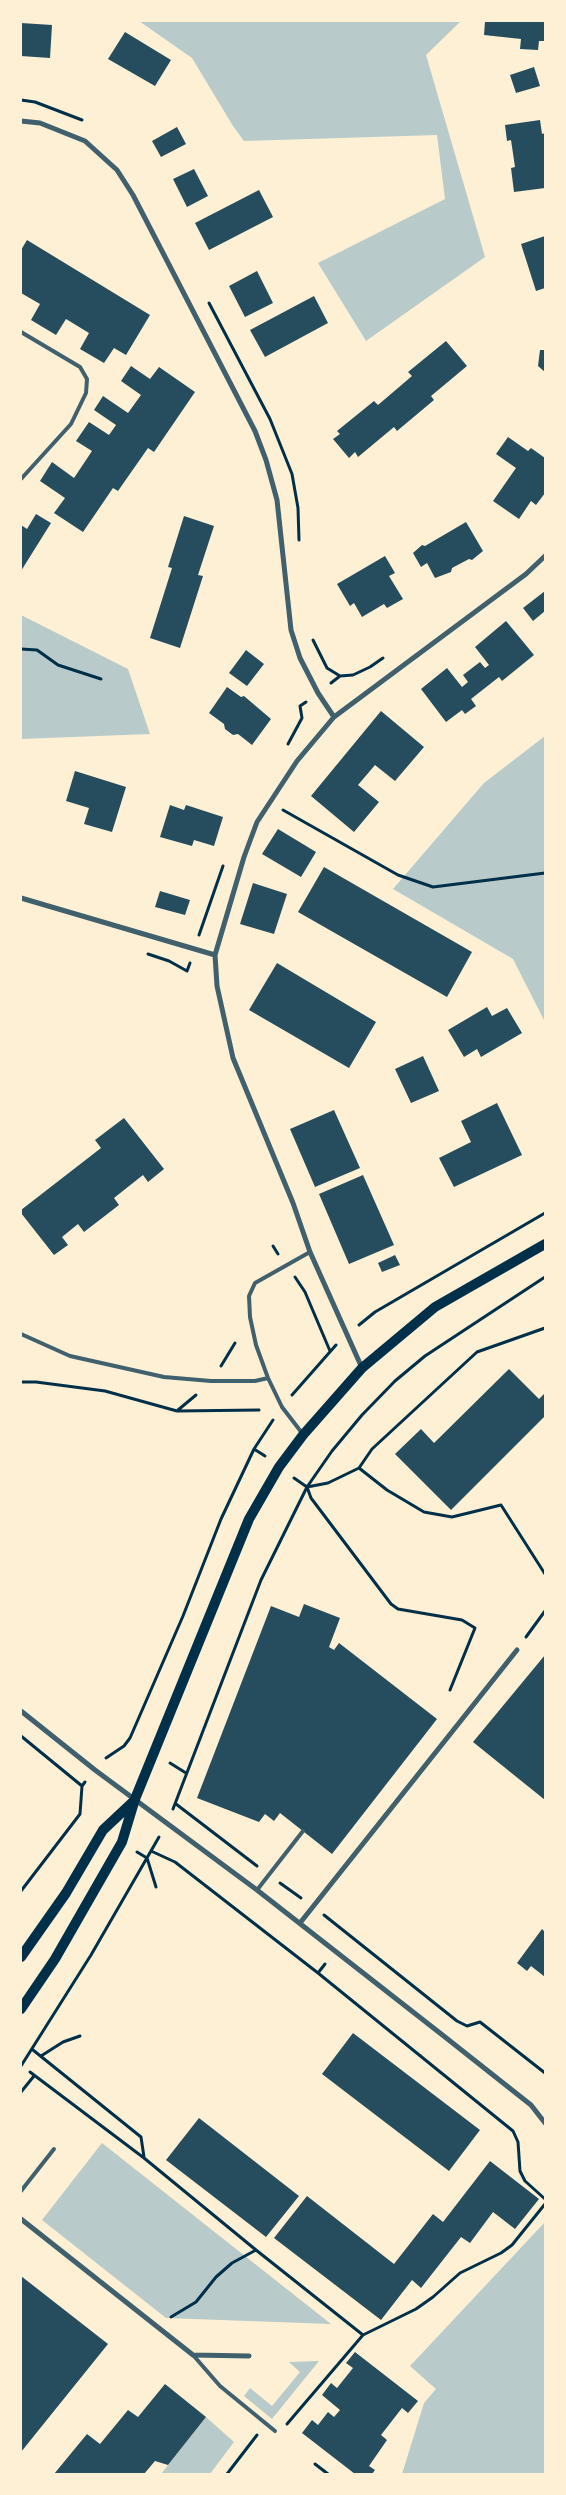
<!DOCTYPE html>
<style>
body{margin:0}
#map{position:relative;width:566px;height:2495px;overflow:hidden;background:#fdf0d5;font-family:"Noto Sans",sans-serif}
canvas{display:block}
.frame{position:absolute;inset:0;border:22px solid #fdf0d5;pointer-events:none}
</style>
<div id="map">
<canvas width="566" height="2495"></canvas>
<div class="frame"></div>
</div>
<script>
const ctx = document.querySelector('canvas').getContext('2d');
ctx.lineJoin = 'round';
function fill(path, color) {
  ctx.fillStyle = color;
  ctx.fill(path, 'evenodd');
}
function toPath(rows) {
  const path = new Path2D();
  for (const r of rows) {
    path.moveTo(r[0], r[1]);
    for (let i = 2; i < r.length; i += 2) path.lineTo(r[i], r[i + 1]);
  }
  return path;
}
function strokePath(path, color, width, dash) {
  ctx.strokeStyle = color;
  ctx.lineWidth = width;
  ctx.lineCap = dash ? 'butt' : 'round';
  ctx.setLineDash(dash || []);
  ctx.stroke(path);
}
const green = toPath([
 [139,21,461,21,426,55,485,257,366,341,318,263,445,199,437,135,244,141,233,126,192,58],
 [21,615,128,669,150,734,21,739],
 [545,736,545,1022,513,959,393,889,484,783],
 [102,2143,331,2324,166,2318,42,2220],
 [545,2222,545,2474,402,2474,424,2403,436,2389,410,2366],
 [319,2361,272,2419,244,2396,250,2388,272,2406,300,2372,289,2362],
 [206,2417,234,2442,210,2474,161,2474]
]);
const building = toPath([
 [485,21,545,21,544,41,539,41,538,50,520,49,521,39,484,35],
 [21,23,52,25,50,58,21,56],
 [125,32,171,60,155,86,108,59],
 [534,67,540,86,516,93,510,75],
 [540,120,542,134,545,133,545,188,514,192,511,168,515,167,511,140,507,141,505,125],
 [177,127,186,144,161,157,152,141],
 [194,169,208,196,187,207,173,179],
 [259,190,273,217,209,250,195,223],
 [545,236,545,288,536,291,521,244],
 [27,240,150,315,126,355,114,348,104,363,80,349,89,333,66,319,56,335,31,320,40,304,21,293,21,250],
 [257,271,273,303,245,317,229,286],
 [314,296,328,323,265,357,250,330],
 [446,341,467,366,431,396,434,400,397,431,394,427,358,457,355,452,349,458,333,439,340,434,337,431,374,401,378,405,412,376,408,372],
 [540,350,545,350,545,372,538,366],
 [131,366,150,379,159,367,195,392,154,452,148,448,118,491,113,488,83,532,54,513,65,498,40,481,52,462,74,478,92,451,76,441,89,422,109,435,116,425,94,410,103,396,128,413,141,395,121,381],
 [508,437,528,451,531,448,545,458,545,493,536,505,531,501,519,519,493,501,516,468,496,454],
 [36,514,51,523,21,571,21,525,27,529],
 [184,516,214,526,198,575,203,576,180,648,150,638,172,568,168,567],
 [466,522,483,551,472,560,469,559,452,568,451,572,435,578,427,563,421,567,413,553,422,545,425,546],
 [385,556,395,573,389,576,403,599,387,608,384,604,362,617,354,603,350,606,337,584],
 [545,591,545,611,533,621,523,608],
 [506,621,534,655,502,681,499,677,471,699,476,706,465,714,462,710,446,722,421,689,447,668,462,687,468,682,463,675,480,662,485,668,489,665,475,647],
 [246,650,264,664,247,686,229,673],
 [227,687,241,697,244,696,271,719,252,745,238,734,233,735,225,729,224,724,209,713],
 [381,711,424,747,395,781,375,765,358,785,379,802,354,832,311,796],
 [75,771,126,787,112,832,84,824,89,808,66,801],
 [170,805,184,810,186,805,223,817,214,846,194,840,192,846,160,837],
 [278,829,316,852,301,877,262,854],
 [324,867,472,952,447,997,298,912],
 [253,883,287,894,274,934,240,924],
 [160,891,190,900,185,915,155,907],
 [277,963,376,1022,349,1068,249,1010],
 [487,1007,492,1016,507,1008,522,1033,481,1057,477,1049,464,1057,448,1030],
 [423,1056,439,1091,411,1103,395,1069],
 [497,1103,522,1155,454,1187,439,1158,471,1142,461,1121],
 [334,1110,360,1168,315,1187,290,1129],
 [124,1118,164,1169,148,1182,143,1175,114,1198,119,1205,84,1232,78,1224,62,1237,68,1245,54,1255,21,1213,21,1210,101,1148,95,1140],
 [363,1175,394,1245,349,1264,319,1194],
 [395,1255,400,1265,382,1272,378,1263],
 [509,1369,539,1399,545,1393,545,1416,451,1510,395,1454,421,1429,434,1443],
 [304,1604,340,1618,329,1647,334,1650,339,1643,437,1719,332,1854,280,1813,274,1821,265,1814,259,1822,197,1798,271,1606,299,1617],
 [545,1655,545,1800,473,1742],
 [542,1929,545,1932,545,1977,531,1966,527,1971,517,1963],
 [353,2033,480,2130,449,2171,322,2074],
 [199,2118,299,2196,266,2237,166,2160],
 [490,2161,539,2199,515,2229,493,2212,470,2243,461,2237,421,2288,412,2280,381,2320,274,2238,307,2196,394,2264,433,2214,443,2222],
 [21,2276,108,2344,21,2452],
 [355,2352,418,2401,408,2413,402,2408,381,2435,387,2440,369,2466,375,2470,372,2474,355,2474,302,2433,312,2420,318,2425,328,2412,334,2417,340,2410,322,2395,331,2383,337,2388,353,2368,346,2363],
 [165,2384,206,2417,168,2465,155,2461,144,2474,54,2474,87,2434,100,2444,128,2410,138,2417]
]);
const path = toPath([
 [21,100,35,102,82,120],
 [209,303,270,419,292,474,298,508,299,540],
 [313,640,327,668,340,676],
 [21,649,37,650,58,665,101,679],
 [331,683,340,676,353,675,370,667,383,658],
 [288,744,302,718,300,706,306,702],
 [283,810,398,875,433,887,545,873],
 [199,935,223,866],
 [148,954,169,961,187,971,190,963],
 [273,1246,278,1254],
 [295,1277,305,1292,330,1351],
 [359,1325,375,1312,545,1213],
 [221,1366,235,1343],
 [21,1382,36,1382,105,1391,177,1411,259,1410],
 [292,1395,336,1345],
 [178,1410,196,1395],
 [254,1449,265,1456],
 [359,1468,387,1490,424,1512,452,1517,501,1505,545,1574],
 [294,1478,307,1487,311,1498,391,1604,398,1609,462,1620,475,1628,450,1690],
 [307,1487,328,1483,359,1468,372,1449,477,1352,545,1328],
 [526,1637,545,1611],
 [21,1736,82,1786],
 [106,1758,124,1746,130,1738,183,1616,221,1519,254,1449,273,1420],
 [170,1763,186,1773],
 [176,1804,257,1866],
 [173,1809,261,1580,307,1487,332,1451,362,1415,395,1381,425,1356,545,1277],
 [151,1851,175,1862,318,1973,513,2131,518,2142,520,2171,525,2181,545,2199],
 [137,1852,147,1858,156,1887],
 [280,1883,301,1898],
 [21,1891,80,1814,82,1786,85,1782],
 [324,1915,457,2021,467,2026,480,2022,545,2073],
 [318,1973,325,1964],
 [33,2050,141,2137,144,2157],
 [41,2056,63,2042,80,2036],
 [21,2066,91,1955,159,1837],
 [30,2072,144,2158,256,2250,363,2335],
 [21,2092,34,2076],
 [171,2317,196,2302,216,2277,232,2263,256,2250],
 [287,2424,363,2335,416,2309,433,2297,460,2273,501,2253,512,2245,545,2204],
 [315,2464,328,2474],
 [227,2474,257,2435]
]);
const service = toPath([
 [21,332,80,367,87,379,86,393,71,424,21,479],
 [21,1334,70,1356,164,1377,211,1381,255,1381,268,1378],
 [302,1433,282,1407,268,1378,256,1345,250,1317,249,1296,255,1283,310,1252],
 [257,1890,303,1831],
 [21,2191,54,2149],
 [193,2355,220,2386,275,2431]
]);
const minor = toPath([
 [21,121,40,123,85,141,117,170,133,195,255,431,266,460,277,500,291,630,300,658,318,693,334,717],
 [21,898,215,955],
 [362,1368,310,1252,293,1203,233,1058,217,986,215,955,244,857,257,822,297,761,334,717,526,574,545,556],
 [21,1711,95,1770,257,1890,445,2037,531,2105,545,2123],
 [300,1923,517,1650],
 [21,2219,193,2355,249,2356]
]);
const secondary = toPath([
 [21,1957,66,1893,103,1830,135,1800],
 [21,2009,55,1959,122,1842,135,1799,249,1519,279,1467,303,1435,362,1368,435,1307,545,1244]
]);
fill(green, '#b9caca');
fill(building, '#264d5e');
strokePath(path, '#003049', 3);
strokePath(service, '#3f606c', 4);
strokePath(minor, '#3f606c', 5);
strokePath(secondary, '#003049', 10);
</script>
